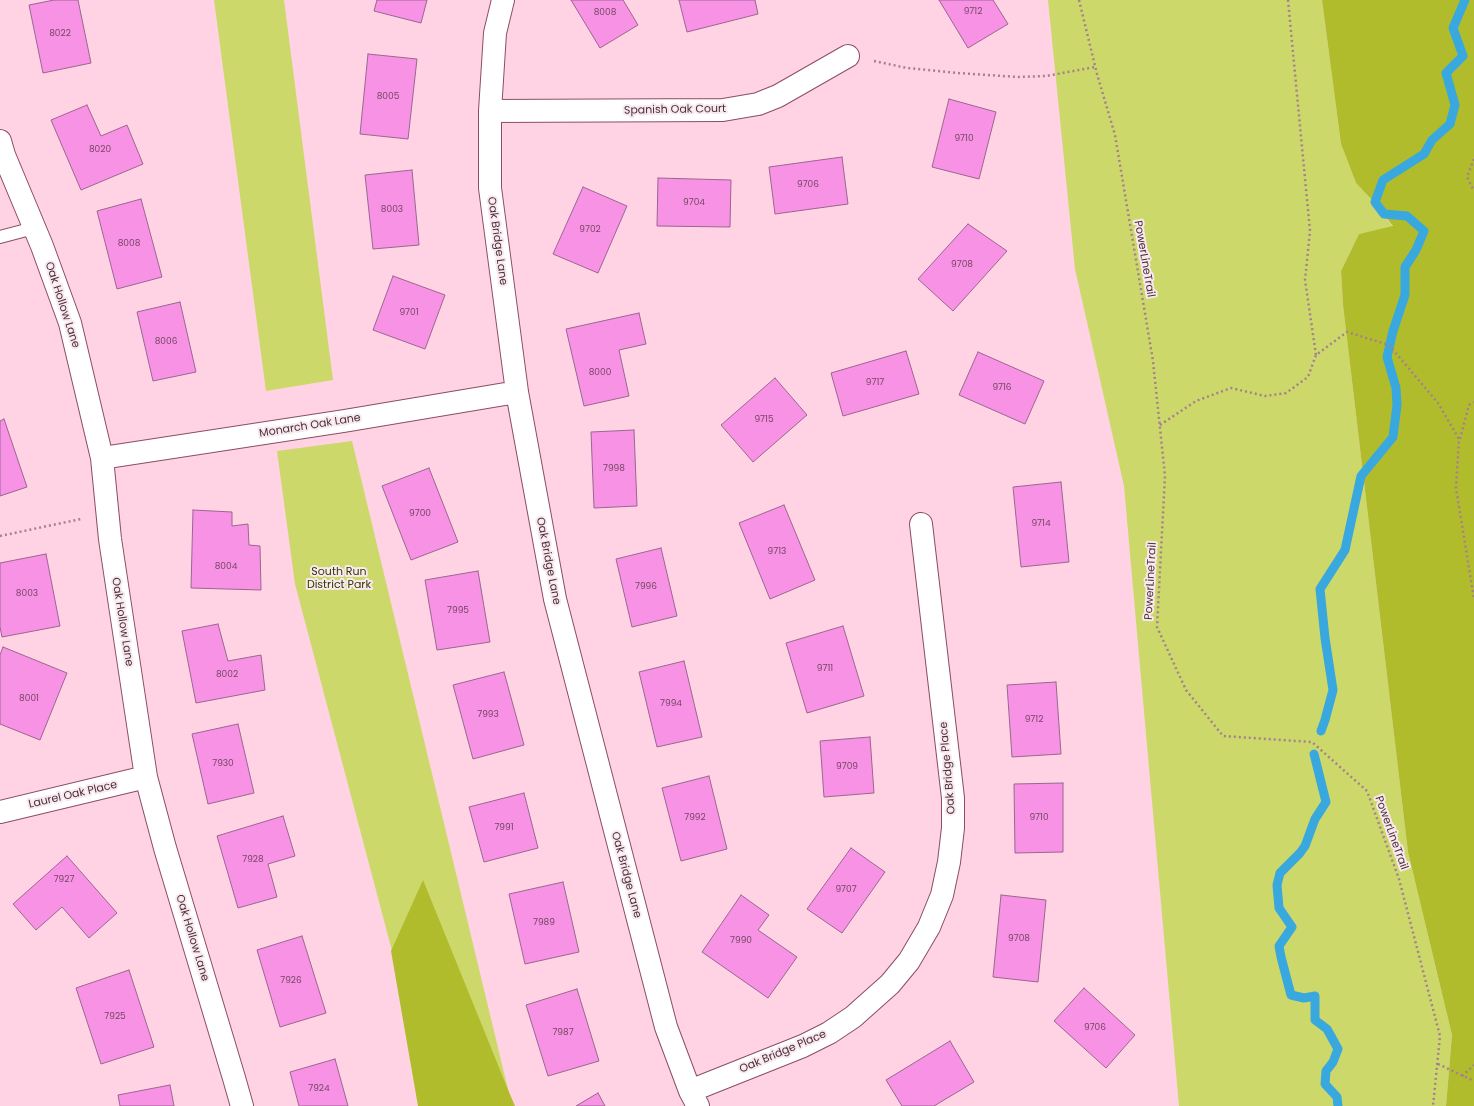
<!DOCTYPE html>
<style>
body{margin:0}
canvas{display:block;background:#ffd3e3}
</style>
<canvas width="1474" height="1106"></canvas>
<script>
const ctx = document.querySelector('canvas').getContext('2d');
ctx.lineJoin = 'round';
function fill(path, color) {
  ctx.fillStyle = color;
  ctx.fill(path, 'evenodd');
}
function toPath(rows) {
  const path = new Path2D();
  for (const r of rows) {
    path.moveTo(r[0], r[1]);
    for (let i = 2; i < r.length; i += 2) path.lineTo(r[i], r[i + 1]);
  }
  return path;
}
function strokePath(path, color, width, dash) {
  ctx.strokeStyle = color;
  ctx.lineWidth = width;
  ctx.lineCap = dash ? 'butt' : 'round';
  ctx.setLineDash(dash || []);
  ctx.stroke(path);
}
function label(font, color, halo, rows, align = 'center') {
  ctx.font = font + ' Poppins,sans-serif';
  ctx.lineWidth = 4;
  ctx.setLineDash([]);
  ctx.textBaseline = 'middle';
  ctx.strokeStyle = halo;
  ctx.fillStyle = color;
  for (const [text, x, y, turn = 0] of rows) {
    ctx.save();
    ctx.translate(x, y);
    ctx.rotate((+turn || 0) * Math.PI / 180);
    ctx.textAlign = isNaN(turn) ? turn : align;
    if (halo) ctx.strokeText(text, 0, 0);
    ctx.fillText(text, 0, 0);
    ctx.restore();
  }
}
const green = toPath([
 [214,0,284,0,333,380,266,391],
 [1048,0,1322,0,1341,144,1356,183,1373,201,1393,227,1359,234,1341,271,1343,305,1408,852,1452,1035,1446,1106,1179,1106,1124,486,1075,269],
 [352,441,512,1106,433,1106,295,584,277,451]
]);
const forest = toPath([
 [1322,0,1474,0,1474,1106,1446,1106,1452,1035,1408,852,1343,305,1341,271,1359,234,1393,226,1373,201,1356,183,1341,144],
 [423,880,509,1092,515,1106,418,1106,391,951]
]);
const stream = toPath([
 [1321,731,1325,720,1333,690,1325,638,1320,589,1345,550,1361,476,1393,437,1397,405,1396,388,1387,357,1393,331,1405,295,1405,267,1416,250,1424,231,1407,216,1384,214,1375,202,1383,180,1424,154,1432,140,1450,124,1455,105,1446,73,1463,56,1453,28,1465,0],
 [1314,754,1326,802,1315,819,1305,846,1300,853,1280,873,1277,885,1279,908,1292,927,1279,946,1281,957,1291,995,1304,998,1315,996,1315,1020,1327,1029,1338,1049,1333,1062,1326,1071,1325,1084,1337,1097,1338,1106]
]);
const building = toPath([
 [54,0,78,0,91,63,43,73,29,5,54,0],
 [377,0,427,0,421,23,374,11,377,0],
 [571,0,623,0,638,25,600,48,571,0],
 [679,0,755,0,758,14,687,32,679,0],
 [939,0,993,0,1008,24,968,48,939,0],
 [368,54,417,59,408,139,360,134,368,54],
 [949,99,996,112,979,179,932,167,949,99],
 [87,105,101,136,127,125,143,164,81,190,51,120,87,105],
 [842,157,848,204,775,214,769,167,842,157],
 [412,170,419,245,373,249,365,175,412,170],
 [658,178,731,180,730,227,657,226,658,178],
 [583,187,627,206,598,273,553,254,583,187],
 [141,199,162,277,117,289,97,211,141,199],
 [968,224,1007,251,953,311,918,279,968,224],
 [393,276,445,295,425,349,373,330,393,276],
 [180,302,196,372,153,381,137,312,180,302],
 [639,313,646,344,619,350,629,396,584,406,566,329,639,313],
 [906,351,919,394,843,416,831,373,906,351],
 [978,352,1044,381,1025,424,959,395,978,352],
 [775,378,807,415,753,462,721,425,775,378],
 [4,419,27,487,0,496,0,421,4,419],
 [634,430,637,506,594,508,591,432,634,430],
 [429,468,458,542,411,560,382,486,429,468],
 [1061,482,1069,562,1021,567,1013,487,1061,482],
 [784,505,815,580,770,599,739,523,784,505],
 [193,510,232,512,232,526,248,524,249,545,260,546,261,590,191,588,193,510],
 [661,548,677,616,632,627,616,559,661,548],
 [46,554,60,626,2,637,0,627,0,563,46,554],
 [478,571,490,642,437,650,425,580,478,571],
 [218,624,228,661,261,655,265,690,196,703,182,631,218,624],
 [843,626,864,696,807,713,786,643,843,626],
 [3,647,67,673,40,740,0,724,0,655,3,647],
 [684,661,702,737,657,747,639,672,684,661],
 [504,672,524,745,473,759,453,685,504,672],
 [1056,682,1061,754,1012,757,1007,685,1056,682],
 [238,724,254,793,208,804,192,734,238,724],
 [870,737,874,793,824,797,820,741,870,737],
 [709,776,727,849,681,861,662,788,709,776],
 [1063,783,1063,852,1015,853,1014,784,1063,783],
 [524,793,538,848,484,862,469,807,524,793],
 [283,816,295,856,268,864,277,897,238,908,217,836,283,816],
 [851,848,885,872,842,933,807,909,851,848],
 [67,856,117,913,89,938,62,907,36,930,13,904,67,856],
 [563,882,579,952,525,964,509,894,563,882],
 [741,895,769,915,758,930,797,957,768,998,702,952,741,895],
 [1001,895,1046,900,1038,982,993,977,1001,895],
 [302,936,326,1013,280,1027,257,950,302,936],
 [129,970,154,1047,101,1064,76,988,129,970],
 [1084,988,1135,1035,1106,1068,1054,1021,1084,988],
 [577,989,599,1061,548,1076,526,1005,577,989],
 [950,1041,974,1082,934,1106,902,1106,886,1080,950,1041],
 [335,1059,348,1106,299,1106,290,1072,335,1059],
 [170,1085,174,1106,120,1106,118,1095,170,1085],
 [598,1093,605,1106,576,1106,598,1093]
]);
const path = toPath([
 [1079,0,1097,74,1115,135,1153,361,1165,476,1157,627,1186,690,1223,736,1312,742,1367,791,1399,879,1440,1036,1433,1106],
 [1288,0,1310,231,1305,280,1316,355],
 [874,61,907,68,958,73,1018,77,1046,76,1095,67],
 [1474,159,1467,177,1474,191],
 [1160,425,1196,401,1231,388,1265,396,1286,393,1308,377,1316,355,1347,332,1389,345,1438,403,1459,439,1456,488,1474,599],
 [1460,439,1469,405,1474,402],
 [0,536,81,519],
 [1438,1064,1474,1081],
 [1462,1076,1474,1065]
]);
const service = toPath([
 [0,237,34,228]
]);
const minor = toPath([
 [503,0,495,33,490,111,490,188,517,392,555,599,666,1027,690,1091,698,1106],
 [490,111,723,110,758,104,778,96,848,56],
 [0,141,4,155,42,246,70,323,102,458,110,539,146,777,165,848,234,1078,242,1106],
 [102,458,344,421,517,392],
 [0,812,146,777],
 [690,1091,803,1046,829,1033,853,1017,890,984,909,961,929,927,942,895,949,862,953,828,953,798,921,524]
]);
const numberNames = [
 ["9712",973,12],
 ["8008",605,13],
 ["8022",60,34],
 ["8005",388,97],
 ["9710",964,139],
 ["8020",100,150],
 ["9706",808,185],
 ["9704",694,203],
 ["8003",392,210],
 ["9702",590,230],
 ["8008",129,244],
 ["9708",962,265],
 ["9701",409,313],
 ["8006",166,342],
 ["8000",600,373],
 ["9717",875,383],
 ["9716",1002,388],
 ["9715",764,420],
 ["7998",614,469],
 ["9700",420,514],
 ["9714",1041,524],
 ["9713",777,552],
 ["8004",226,567],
 ["7996",646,587],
 ["8003",27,594],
 ["7995",458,611],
 ["9711",825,669],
 ["8002",227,675],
 ["8001",29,699],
 ["7994",671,704],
 ["7993",488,715],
 ["9712",1034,720],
 ["7930",223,764],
 ["9709",847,767],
 ["7992",695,818],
 ["9710",1039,818],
 ["7991",504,828],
 ["7928",253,860],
 ["7927",64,880],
 ["9707",846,890],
 ["7989",544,923],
 ["9708",1019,939],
 ["7990",741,941],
 ["7926",291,981],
 ["7925",115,1017],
 ["9706",1095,1028],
 ["7987",563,1033],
 ["7924",319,1089]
];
const streetNames = [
 ["Spanish Oak Court",675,110,-1],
 ["Oak Bridge Lane",497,241,82],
 ["PowerLineTrail",1144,259,80],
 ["Oak Hollow Lane",62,305,72],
 ["Monarch Oak Lane",310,426,-9],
 ["Oak Bridge Lane",548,561,79],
 ["PowerLineTrail",1151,581,-87],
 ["Oak Hollow Lane",122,622,81],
 ["Oak Bridge Place",948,768,-95],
 ["Laurel Oak Place",73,795,-13],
 ["PowerLineTrail",1391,833,70],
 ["Oak Bridge Lane",626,875,75],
 ["Oak Hollow Lane",192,938,73],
 ["Oak Bridge Place",783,1052,-23]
];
const parkNames = [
 ["South Run",339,572],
 ["District Park",339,585]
];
fill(green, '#cdd86a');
fill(forest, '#b1bc2d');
strokePath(stream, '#38a8de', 9);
fill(building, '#f792e4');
strokePath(building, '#9a6690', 1);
strokePath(service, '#8b4d67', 14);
strokePath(minor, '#8b4d67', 24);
strokePath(path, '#a5818e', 2.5, [2, 3]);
strokePath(service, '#fff', 12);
strokePath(minor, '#fff', 22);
label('9px', '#754764', null, numberNames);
label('11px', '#4a2e39', '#f8e9ef', streetNames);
label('11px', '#343800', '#f8e9ef', parkNames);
</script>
